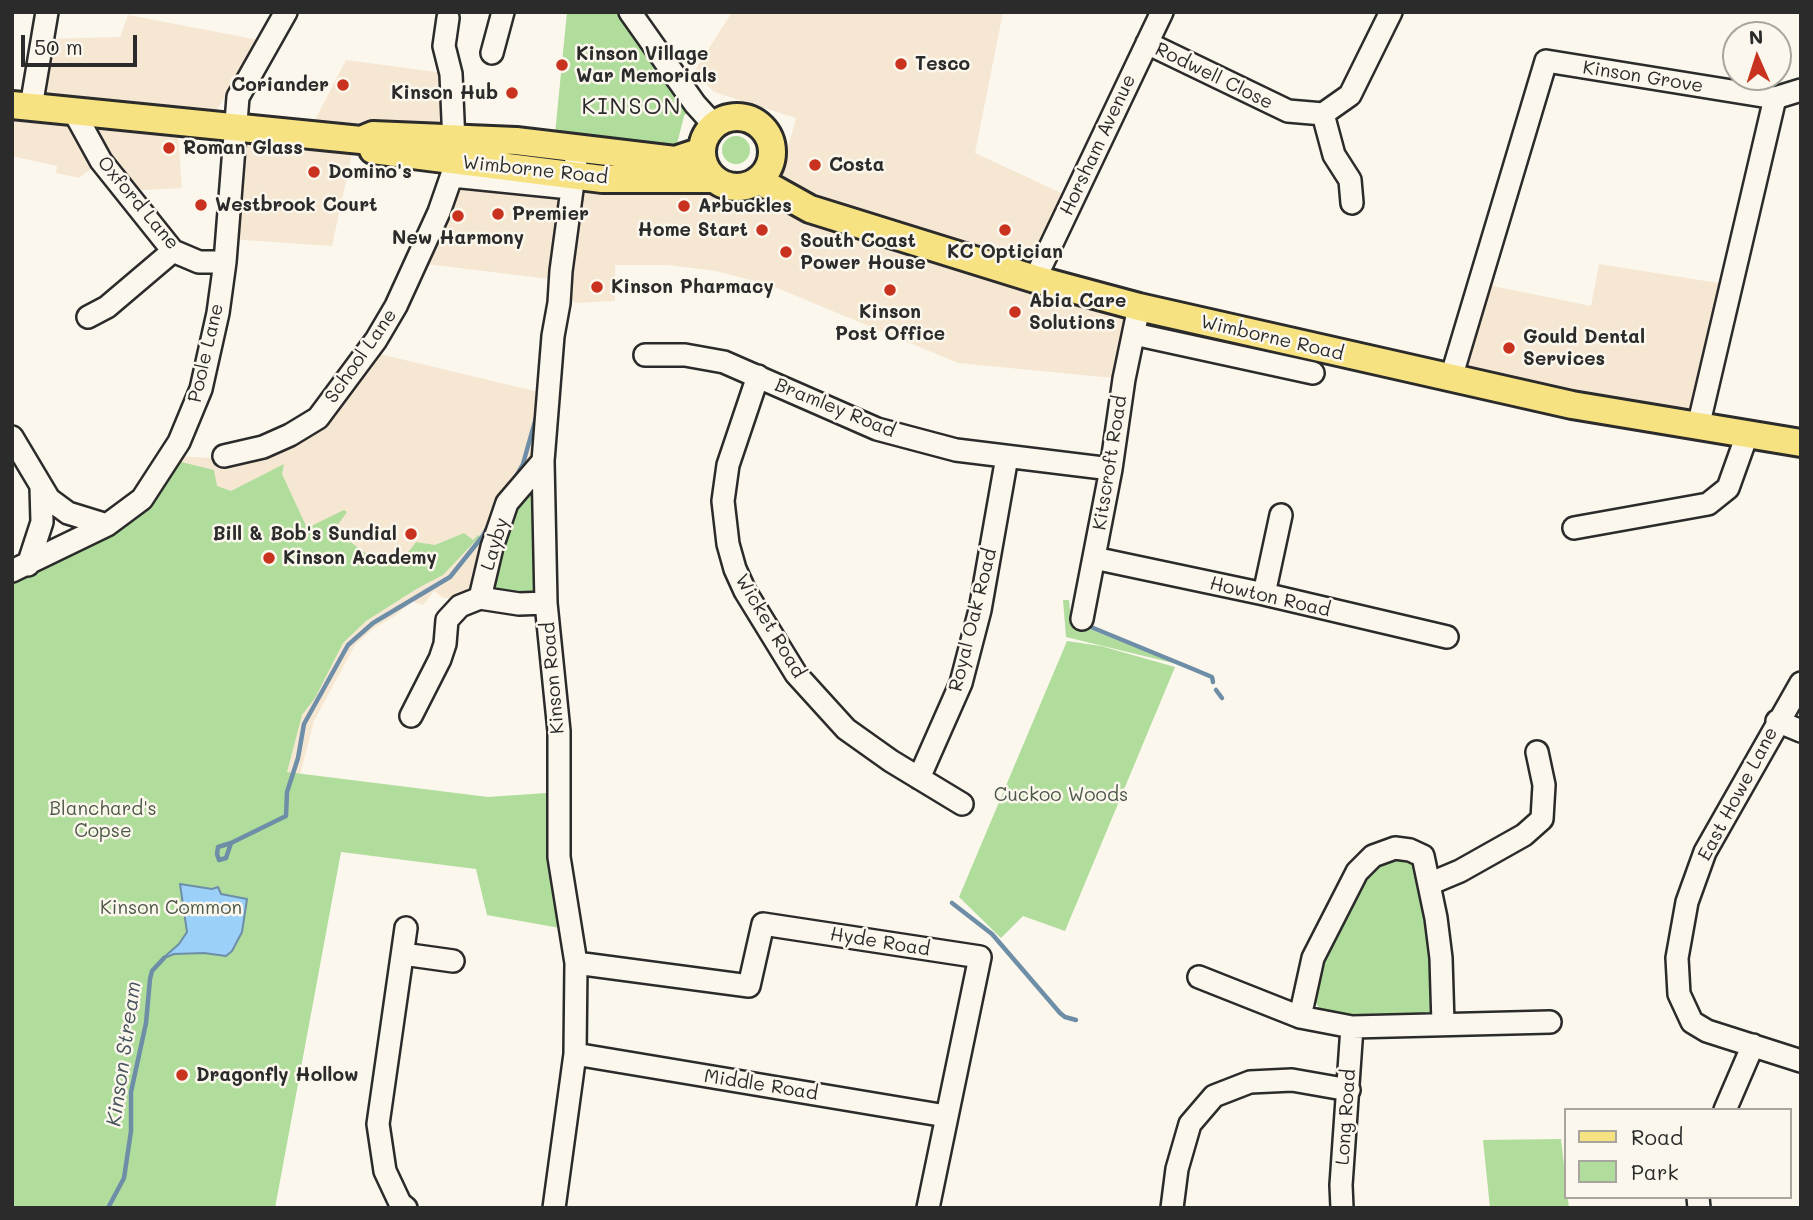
<!DOCTYPE html>
<style>
body{margin:0}
#map{position:relative;width:1813px;height:1220px;overflow:hidden;background:#fbf7ec;font-family:Mali,sans-serif}
canvas{display:block}
.frame{position:absolute;inset:0;border:14px solid #2b2b2b;pointer-events:none}
.legend{position:absolute;left:1564px;top:1108px;width:228px;height:91px;box-sizing:border-box;background:#fbf7ec;border:2px solid #a8a59f;margin:0;padding:9px 12px;list-style:none;font-size:21px;color:#2b2b2b}
.legend li{display:flex;align-items:center;gap:14px;height:35px}
.legend b{width:35px;border:2px solid #a8a59f}
.north{position:absolute;left:1722px;top:21px;width:70px;height:70px;box-sizing:border-box;background:#fbf7ec;border:2px solid #a8a59f;border-radius:50%;rotate:357deg;font-size:19px;font-weight:700;line-height:28px;text-align:center;color:#2b2b2b}
.north::after{content:'';display:block;margin:auto;width:24px;height:32px;background:#c8321e;clip-path:polygon(50% 0,100% 100%,50% 72%,0 100%)}
.scale{position:absolute;left:21px;top:35px;width:116px;height:32px;box-sizing:border-box;border:4px solid #2b2b2b;border-top:0;padding-left:9px;font-size:21px;line-height:24px;white-space:nowrap;color:#2b2b2b;-webkit-text-stroke:5px #fbf7ec;paint-order:stroke}
</style>
<div id="map">
<canvas width="1813" height="1220"></canvas>
<div class="frame"></div>
<ul class="legend">
<li><b style="height:9px;background:#f7e281"></b>Road</li>
<li><b style="height:19px;background:#b0dd9c"></b>Park</li>
</ul>
<div class="north">N</div>
<div class="scale">50 m</div>
</div>
<script>
const ctx = document.querySelector('canvas').getContext('2d');
ctx.lineJoin = 'round';
function fill(path, color) {
  ctx.fillStyle = color;
  ctx.fill(path, 'evenodd');
}
function toPath(rows) {
  const path = new Path2D();
  for (const r of rows) {
    if (r.length === 3) {
      path.moveTo(r[0] + r[2], r[1]);
      path.arc(r[0], r[1], r[2], 0, 2 * Math.PI);
      continue;
    }
    path.moveTo(r[0], r[1]);
    for (let i = 2; i < r.length; i += 2) path.lineTo(r[i], r[i + 1]);
  }
  return path;
}
function strokePath(path, color, width, dash) {
  ctx.strokeStyle = color;
  ctx.lineWidth = width;
  ctx.lineCap = dash ? 'butt' : 'round';
  ctx.setLineDash(dash || []);
  ctx.stroke(path);
}
function label(font, color, halo, rows, align = 'center') {
  ctx.font = font + ' Mali,sans-serif';
  ctx.lineWidth = 5;
  ctx.setLineDash([]);
  ctx.textBaseline = 'middle';
  ctx.strokeStyle = halo;
  ctx.fillStyle = color;
  for (const [text, x, y, turn = 0] of rows) {
    ctx.save();
    ctx.translate(x, y);
    ctx.rotate((+turn || 0) * Math.PI / 180);
    ctx.textAlign = isNaN(turn) ? turn : align;
    if (halo) ctx.strokeText(text, 0, 0);
    ctx.fillText(text, 0, 0);
    ctx.restore();
  }
}
const built = toPath([
 [732,12,784,12,790,15,792,12,1003,12,975,153,1072,198,1034,270,777,187,796,118,714,92,694,72],
 [128,15,259,40,215,113,30,93,42,39,120,37],
 [346,60,451,74,442,126,364,129,313,124],
 [12,105,177,123,182,188,124,191,101,161,79,178,56,173,57,166,12,156],
 [236,124,354,144,332,246,228,239],
 [450,174,568,189,558,287,550,279,417,263],
 [575,182,725,185,1138,308,1124,379,958,363,770,285,716,271,667,265,615,265,615,301,575,303,561,289],
 [1599,264,1731,285,1698,427,1451,378,1478,283,1591,306],
 [367,351,547,394,543,461,480,598,443,598,434,591,423,605,412,601,395,616,374,628,355,645,314,721,300,775,168,745,106,529,177,456,227,459,292,438]
]);
const green = toPath([
 [567,12,629,12,694,104,684,116,674,156,554,144],
 [736,150,14],
 [173,460,214,470,217,486,231,491,284,464,282,474,307,528,344,510,347,512,334,530,382,565,399,564,416,542,435,545,464,533,473,540,478,535,480,536,443,575,418,588,366,621,343,643,315,698,302,715,287,772,488,797,561,792,571,930,487,915,476,869,341,852,275,1208,12,1208,12,572,83,538],
 [542,463,546,602,481,597,493,545],
 [1063,600,1069,600,1071,621,1080,620,1082,626,1177,664,1066,637],
 [1067,641,1101,646,1175,667,1065,931,1023,916,1001,938,959,897],
 [1395,855,1419,861,1433,935,1434,1014,1354,1016,1322,1014,1313,997,1318,964,1365,872],
 [1561,1139,1569,1208,1490,1208,1483,1140]
]);
const water = toPath([
 [180,884,212,889,218,887,221,894,247,899,242,932,232,951,226,956,204,953,174,954,162,959,179,944,187,932,180,884]
]);
const stream = toPath([
 [515,478,523,464,537,414],
 [1086,625,1193,669,1212,677,1213,682],
 [1216,690,1222,698],
 [231,843,218,847,217,854,219,860,226,858,231,843,286,816,287,792,298,758,304,724,348,645,373,623,450,577,482,537,490,523],
 [952,903,992,934,1060,1013,1065,1017,1076,1020],
 [108,1208,124,1178,131,1131,131,1092,146,1023,150,979,152,971,164,958]
]);
const minor = toPath([
 [630,12,695,104,715,126],
 [1147,43,1288,111,1323,114,1350,95,1391,12],
 [492,53,503,12],
 [1775,98,1801,90],
 [31,107,47,12],
 [74,112,101,161,173,251,199,262,225,262],
 [1323,114,1334,155,1350,180,1352,203],
 [452,176,570,188],
 [1035,279,1162,12],
 [88,317,107,307,173,251],
 [1134,334,1313,373],
 [645,355,685,355,724,362,877,429,956,450,1111,469],
 [758,376,728,465,723,501,728,544,735,569,745,591,796,674,846,729,891,761,962,804],
 [1451,378,1546,61,1775,98,1698,427],
 [12,437,49,499,68,513,107,525],
 [224,456,263,447,290,435,318,418,376,340,396,306,439,212,455,166,451,74,444,46,448,18],
 [1574,528,1708,504,1728,488,1747,435],
 [1094,558,1264,594,1447,637],
 [28,565,42,522,41,487],
 [12,571,107,525,142,499,179,442,201,389,218,313,225,262,238,97,286,12],
 [1264,594,1281,515],
 [480,598,492,547,507,503,543,461],
 [1082,619,1111,469,1124,379,1139,307],
 [1801,683,1705,852,1687,902,1677,958,1679,994,1692,1022,1707,1031,1801,1061],
 [411,716,440,659,445,644,447,620,460,606,480,598,519,604,546,603],
 [1777,721,1801,731],
 [919,778,961,683,980,610,1007,457],
 [1429,884,1460,871,1524,835,1542,819,1544,785,1537,752],
 [406,928,378,1124,385,1171,400,1203,406,1208],
 [403,954,453,961],
 [576,963,749,986,763,924,980,957,928,1208],
 [1199,977,1300,1017,1352,1027,1550,1022],
 [1300,1017,1313,958,1357,872,1373,856,1395,848,1410,850,1423,856,1436,918,1441,958,1443,1024],
 [575,1054,946,1116],
 [1725,1110,1753,1045],
 [1698,1197,1699,1208],
 [554,1208,575,1054,576,963,559,857,559,731,546,603,543,461,553,336,559,303,561,271,576,160],
 [1172,1208,1177,1169,1190,1124,1214,1096,1250,1082,1292,1080,1349,1090],
 [1342,1208,1341,1185,1352,1027]
]);
const major = toPath([
 [12,105,361,140,373,135,516,141,675,160,702,151],
 [737,152,35],
 [373,150,602,179,714,179],
 [758,180,810,209,1035,279,1139,307,1572,405,1801,443]
]);
const markers = [
 [901,64,7,"#c8321e"],
 [562,65,7,"#c8321e"],
 [343,85,7,"#c8321e"],
 [512,93,7,"#c8321e"],
 [169,148,7,"#c8321e"],
 [815,165,7,"#c8321e"],
 [314,172,7,"#c8321e"],
 [201,205,7,"#c8321e"],
 [684,206,7,"#c8321e"],
 [498,214,7,"#c8321e"],
 [458,216,7,"#c8321e"],
 [762,230,7,"#c8321e"],
 [1005,230,7,"#c8321e"],
 [786,252,7,"#c8321e"],
 [597,287,7,"#c8321e"],
 [890,290,7,"#c8321e"],
 [1015,312,7,"#c8321e"],
 [1509,348,7,"#c8321e"],
 [411,534,7,"#c8321e"],
 [269,558,7,"#c8321e"],
 [182,1075,7,"#c8321e"]
];
const poiNames = [
 ["Kinson Village",576,54],
 ["War Memorials",576,76],
 ["Tesco",915,64],
 ["Coriander",329,85,"right"],
 ["Kinson Hub",498,93,"right"],
 ["Roman Glass",183,148],
 ["Costa",829,165],
 ["Domino's",328,172],
 ["Westbrook Court",215,205],
 ["Arbuckles",698,206],
 ["Premier",512,214],
 ["Home Start",748,230,"right"],
 ["New Harmony",458,238,"center"],
 ["South Coast",800,241],
 ["Power House",800,263],
 ["KC Optician",1005,252,"center"],
 ["Kinson Pharmacy",611,287],
 ["Abia Care",1029,301],
 ["Solutions",1029,323],
 ["Kinson",890,312,"center"],
 ["Post Office",890,334,"center"],
 ["Gould Dental",1523,337],
 ["Services",1523,359],
 ["Bill & Bob's Sundial",397,534,"right"],
 ["Kinson Academy",283,558],
 ["Dragonfly Hollow",196,1075]
];
const streetNames = [
 ["Rodwell Close",1214,76,26],
 ["Kinson Grove",1643,77,9],
 ["Horsham Avenue",1098,145,-65],
 ["Wimborne Road",535,170,6],
 ["Oxford Lane",138,203,50],
 ["Wimborne Road",1272,338,13],
 ["Poole Lane",206,353,-77],
 ["School Lane",361,356,-55],
 ["Bramley Road",835,408,22],
 ["Kitscroft Road",1110,463,-81],
 ["Layby",495,544,-73],
 ["Howton Road",1270,597,13],
 ["Royal Oak Road",973,620,-76],
 ["Wicket Road",770,626,59],
 ["Kinson Road",553,678,-95],
 ["East Howe Lane",1738,794,-62],
 ["Hyde Road",880,942,9],
 ["Middle Road",761,1085,9],
 ["Long Road",1346,1117,-86]
];
const parkNames = [
 ["Cuckoo Woods",1061,795],
 ["Blanchard's",103,809],
 ["Copse",103,831],
 ["Kinson Common",171,908]
];
const waterNames = [
 ["Kinson Stream",124,1054,-82]
];
const quarterNames = [
 ["KINSON",632,107]
];
fill(built, '#f6e7d3');
fill(green, '#b0dd9c');
fill(water, '#9bd0f9');
strokePath(water, '#6e8ea7', 2);
strokePath(stream, '#6e8ea7', 4.5);
strokePath(minor, '#2b2b2b', 26);
strokePath(major, '#2b2b2b', 32);
strokePath(minor, '#fbf7ec', 21);
strokePath(major, '#f7e281', 26);
for (const [x, y, r, color] of markers) {
  const dot = new Path2D();
  dot.arc(x, y, r, 0, 2 * Math.PI);
  ctx.fillStyle = color;
  ctx.fill(dot);
  strokePath(dot, '#fbf7ec', 2.5);
}
label('bold 19px', '#2b2b2b', '#fbf7ec', poiNames, 'left');
label('19px', '#2b2b2b', '#fbf7ec', streetNames);
label('19px', '#4c5847', '#fbf7ec', parkNames);
label('italic 21px', '#47545e', '#fbf7ec', waterNames);
ctx.letterSpacing = '2px';
label('23px', '#2b2b2b', '#fbf7ec', quarterNames);
ctx.letterSpacing = '0px';
</script>
